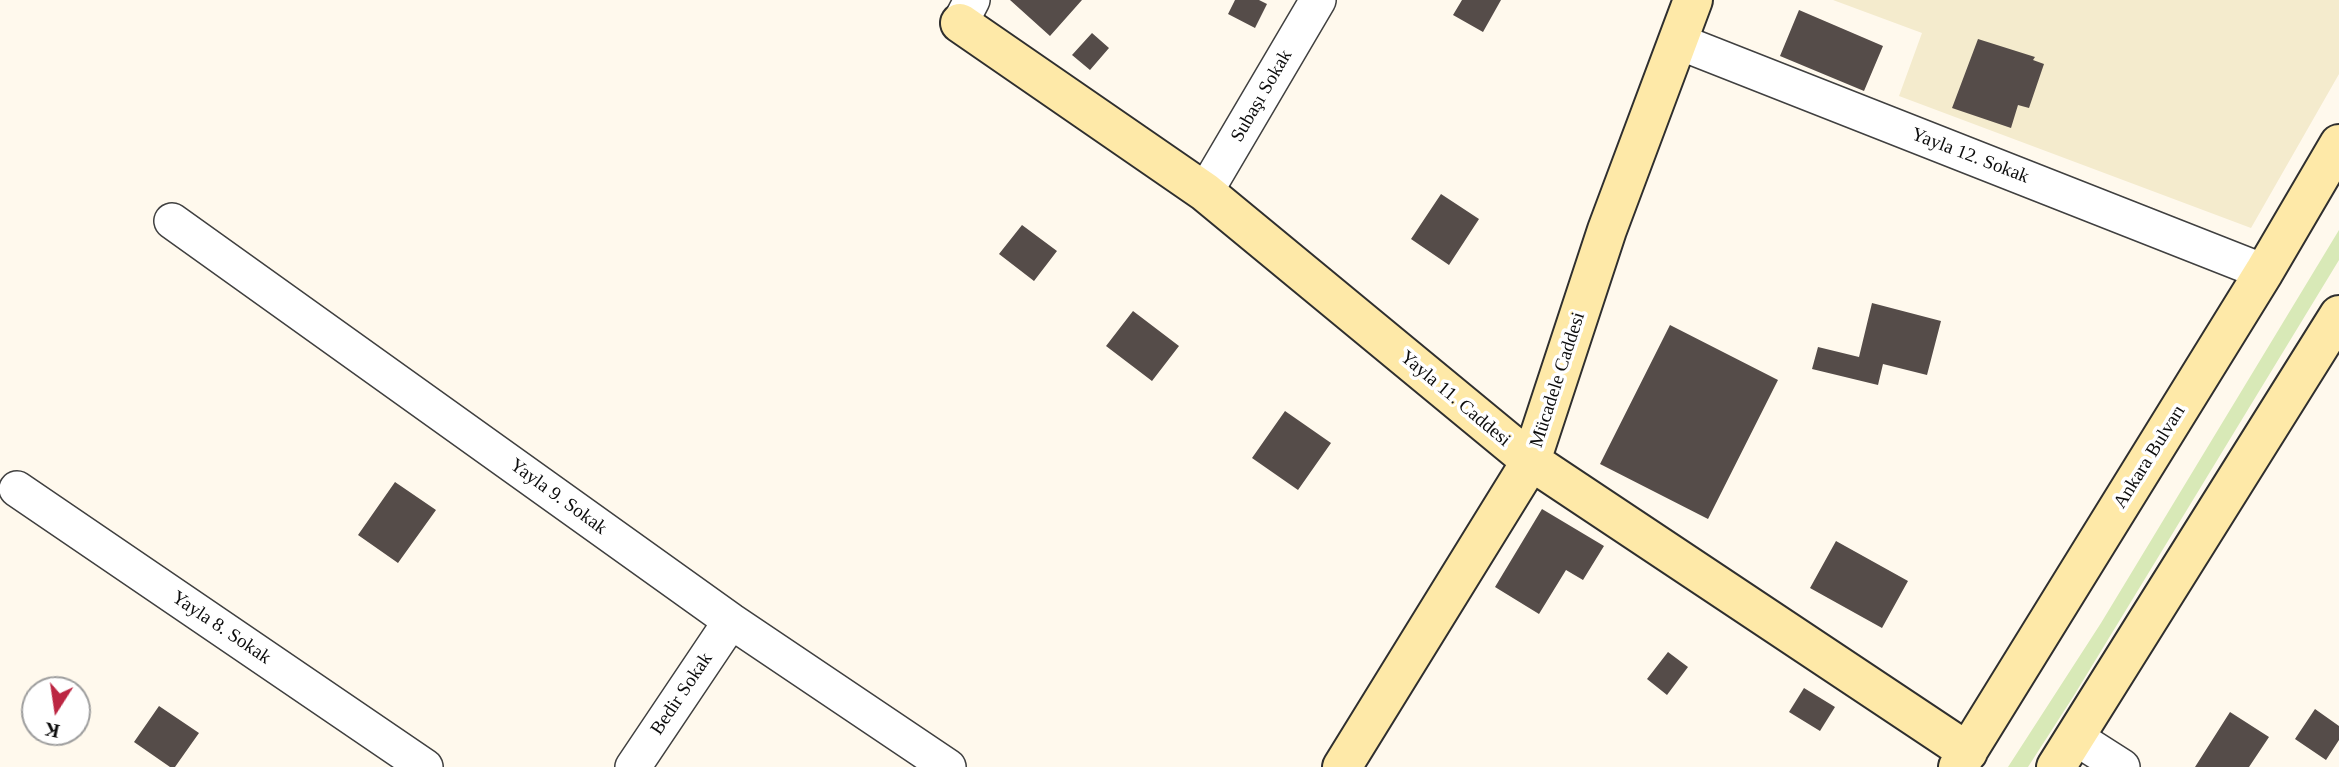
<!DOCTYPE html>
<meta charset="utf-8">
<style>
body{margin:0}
#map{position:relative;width:2339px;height:767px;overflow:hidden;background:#fff9ed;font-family:"Times New Roman",serif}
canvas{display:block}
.north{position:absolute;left:21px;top:676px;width:70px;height:70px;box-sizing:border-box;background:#fff;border:2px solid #9e9e9e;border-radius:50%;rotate:192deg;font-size:19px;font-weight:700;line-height:28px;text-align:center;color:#0d0d0d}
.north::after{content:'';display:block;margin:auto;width:24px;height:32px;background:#bc2642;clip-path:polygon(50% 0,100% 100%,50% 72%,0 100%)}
</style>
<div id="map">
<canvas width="2339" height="767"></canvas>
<div class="north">K</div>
</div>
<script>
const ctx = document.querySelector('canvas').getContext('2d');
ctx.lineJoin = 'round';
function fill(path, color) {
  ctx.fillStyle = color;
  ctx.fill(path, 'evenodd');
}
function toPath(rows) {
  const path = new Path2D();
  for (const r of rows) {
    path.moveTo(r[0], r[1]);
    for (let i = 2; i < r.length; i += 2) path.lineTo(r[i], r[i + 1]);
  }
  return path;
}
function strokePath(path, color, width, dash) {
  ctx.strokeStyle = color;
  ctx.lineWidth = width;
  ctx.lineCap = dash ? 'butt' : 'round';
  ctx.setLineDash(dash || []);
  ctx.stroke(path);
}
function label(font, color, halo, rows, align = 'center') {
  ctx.font = font + ' "Times New Roman",serif';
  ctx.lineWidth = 7;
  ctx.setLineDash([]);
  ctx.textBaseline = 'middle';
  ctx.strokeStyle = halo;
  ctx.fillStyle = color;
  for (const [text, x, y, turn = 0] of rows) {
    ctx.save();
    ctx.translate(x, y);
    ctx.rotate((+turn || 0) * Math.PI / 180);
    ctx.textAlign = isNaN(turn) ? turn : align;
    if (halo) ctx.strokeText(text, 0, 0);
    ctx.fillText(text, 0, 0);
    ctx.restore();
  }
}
const farmland = toPath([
 [1833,0,2339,0,2339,74,2251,228,1899,96,1922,33]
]);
const green = toPath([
 [2339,230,2339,260,2073,697,2028,767,2008,767,2101,623]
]);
const building = toPath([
 [1010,0,1082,0,1050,36],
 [1235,0,1259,0,1267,4,1255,28,1228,14],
 [1462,0,1501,0,1483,32,1453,15],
 [1799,10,1883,46,1864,91,1780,56],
 [1092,33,1109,48,1090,70,1072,55],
 [1978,39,2035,57,2033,60,2044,64,2029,108,2018,105,2011,128,1952,108],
 [1441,194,1479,219,1449,265,1411,239],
 [1022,225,1057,251,1034,281,999,254],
 [1872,303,1941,321,1927,375,1883,364,1878,385,1812,369,1818,347,1859,357],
 [1133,311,1179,346,1152,381,1106,346],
 [1670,325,1778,380,1708,519,1600,464],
 [1285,411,1331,443,1298,490,1252,458],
 [395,482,436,510,398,563,358,535],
 [1542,509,1604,546,1583,580,1566,570,1539,614,1495,587],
 [1836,541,1908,581,1882,628,1810,588],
 [1668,652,1688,667,1667,695,1647,679],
 [1804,688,1835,707,1820,731,1789,712],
 [159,706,199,733,175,767,170,767,134,742],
 [2315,709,2339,726,2339,740,2326,760,2295,739],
 [2230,712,2269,737,2249,767,2195,767]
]);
const street = toPath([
 [960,23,972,0],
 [1677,41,2264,272],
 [1205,192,1318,0],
 [172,221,731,621,948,767],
 [17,489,425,767],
 [2075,737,2122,767],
 [633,767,731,621]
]);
const secondary = toPath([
 [960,23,1205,192,1531,461,1968,752],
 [1342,767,1531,461,1607,230,1693,0],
 [1958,767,2264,272,2339,144],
 [2056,767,2339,315]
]);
const streetNames = [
 ["Subaşı Sokak",1262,96,-60],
 ["Yayla 12. Sokak",1970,156,21],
 ["Mücadele Caddesi",1558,380,-72],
 ["Yayla 11. Caddesi",1455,399,40],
 ["Ankara Bulvarı",2150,457,-58],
 ["Yayla 9. Sokak",558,497,36],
 ["Yayla 8. Sokak",221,628,34],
 ["Bedir Sokak",682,694,-56]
];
fill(farmland, '#f4ebcd');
fill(green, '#d8e9b7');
fill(building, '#554c49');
strokePath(street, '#404040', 38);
strokePath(secondary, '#2f2f2f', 42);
strokePath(street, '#fff', 35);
strokePath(secondary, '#fee9a8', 38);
label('19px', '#0d0d0d', '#fff', streetNames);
</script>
